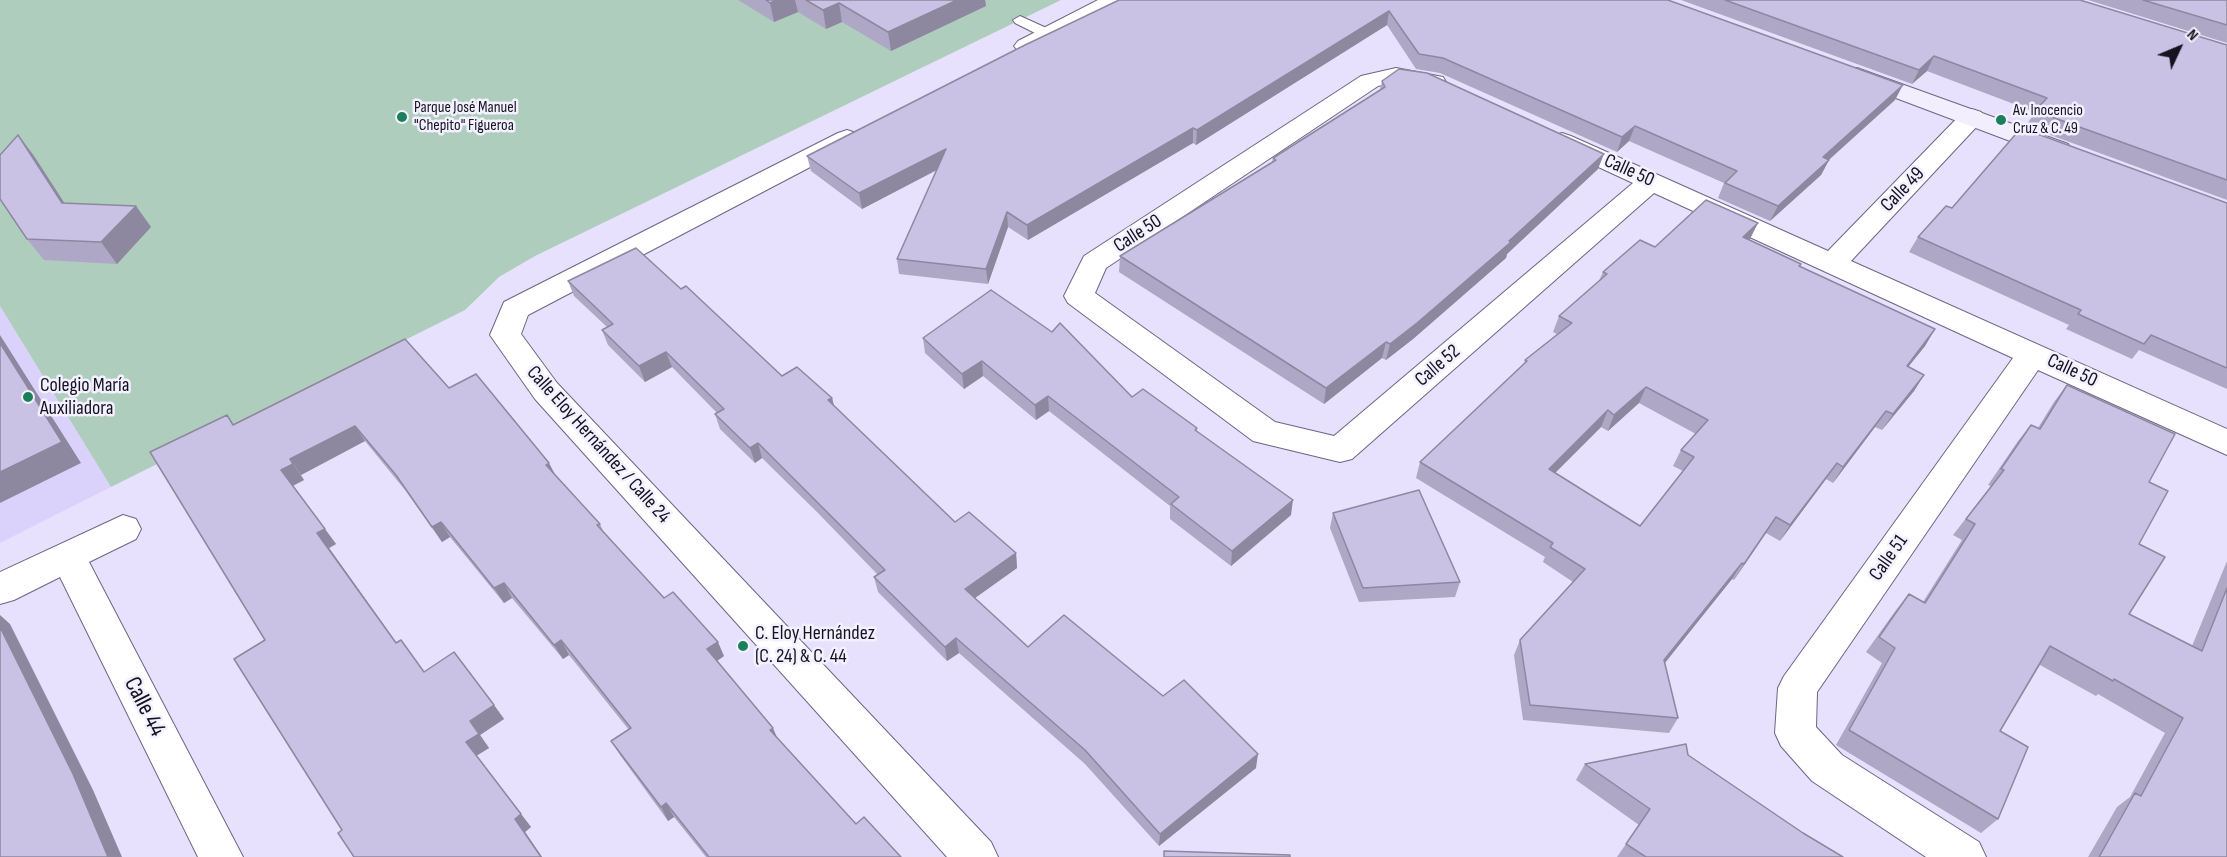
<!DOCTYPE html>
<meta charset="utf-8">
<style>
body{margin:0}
#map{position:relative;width:2227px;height:857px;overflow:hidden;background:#e7e1fd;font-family:"Sofia Sans Condensed",sans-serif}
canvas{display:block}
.north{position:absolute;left:2149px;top:18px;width:60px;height:60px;-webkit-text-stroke:4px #f3f0ff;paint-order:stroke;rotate:46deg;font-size:16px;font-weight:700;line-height:24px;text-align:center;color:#161320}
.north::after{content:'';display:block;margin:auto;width:21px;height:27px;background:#161320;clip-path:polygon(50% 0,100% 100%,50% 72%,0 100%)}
</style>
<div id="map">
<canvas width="2227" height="857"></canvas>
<div class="north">N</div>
</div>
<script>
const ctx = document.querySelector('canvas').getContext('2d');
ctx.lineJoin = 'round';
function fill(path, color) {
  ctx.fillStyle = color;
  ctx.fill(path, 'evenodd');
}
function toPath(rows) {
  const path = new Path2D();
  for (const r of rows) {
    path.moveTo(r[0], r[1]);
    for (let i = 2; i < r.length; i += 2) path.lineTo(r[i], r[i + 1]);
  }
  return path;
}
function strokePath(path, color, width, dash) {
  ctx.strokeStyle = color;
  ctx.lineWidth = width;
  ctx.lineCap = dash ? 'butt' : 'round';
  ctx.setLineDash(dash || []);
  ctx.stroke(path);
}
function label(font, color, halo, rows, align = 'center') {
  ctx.font = font + ' "Sofia Sans Condensed",sans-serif';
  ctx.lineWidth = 5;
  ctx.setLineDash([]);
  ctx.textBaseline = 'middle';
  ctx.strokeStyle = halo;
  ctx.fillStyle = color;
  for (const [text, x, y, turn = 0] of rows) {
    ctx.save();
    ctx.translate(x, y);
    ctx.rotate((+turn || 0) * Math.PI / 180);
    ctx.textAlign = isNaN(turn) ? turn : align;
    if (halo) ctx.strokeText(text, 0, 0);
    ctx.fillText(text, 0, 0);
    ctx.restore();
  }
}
const built = toPath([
 [0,306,111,487,0,543]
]);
const green = toPath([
 [0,0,1061,0,535,256,499,277,465,310,111,487,0,306]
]);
const lane = toPath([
 [1020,16,1053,31,1055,34,1053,37,1043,37,1015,23,1013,20,1020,16]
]);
const street = toPath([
 [1098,0,1126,0,1123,5,1034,51,1026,53,1018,51,1014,46,1018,41,1098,0],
 [1396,68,1443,77,1446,82,1443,87,1434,89,1396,82,1378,86,1106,268,1095,293,1275,422,1334,436,1633,183,1553,146,1549,141,1553,136,1562,133,1571,136,1828,251,1963,112,1972,109,1981,112,1985,117,1981,122,1851,261,2227,429,2227,455,2038,370,1817,692,1816,727,1842,755,1979,842,1986,857,1926,857,1812,781,1781,746,1775,733,1778,688,1784,676,2013,358,1654,193,1352,459,1340,462,1253,441,1068,303,1064,296,1084,256,1361,76,1396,68],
 [847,130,856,133,860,138,856,143,528,315,521,334,557,383,991,842,998,857,947,857,535,399,490,335,504,302,838,133,847,130],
 [123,515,136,519,141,529,136,539,89,562,243,857,198,857,60,577,14,600,0,604,0,572,123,515]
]);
const secondary = toPath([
 [1857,68,2068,144,2072,150,2068,156,2059,158,2050,156,1848,80,1845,75,1848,70,1857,68]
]);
const wall = toPath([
 [738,0,985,0,986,6,891,51,842,22,826,29,798,12,774,22],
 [1119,0,1668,0,1895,100,1829,160,1821,175,1770,221,1718,198,1724,183,1629,141,1617,152,1440,73,1416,69,1387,25,1196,145,1193,143,1028,240,1008,227,988,284,899,274,897,259,937,170,862,209,811,171,807,156],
 [1681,0,2080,0,2227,45,2227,200,2026,126,2035,112,1927,71,1912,84],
 [2088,0,2227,0,2227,43],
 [1382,81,1598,169,1507,254,1506,258,1413,339,1386,360,1382,358,1324,404,1119,272,1120,256,1272,162,1273,158,1380,90],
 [18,135,34,156,64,203,136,206,151,227,117,264,44,260,27,239],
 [2227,203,2227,389,2139,350,2132,359,2066,329,2069,325,1909,252,1918,237,1952,208],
 [1750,239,1749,240,1801,264,1800,267,1935,329,1925,346,1908,367,1924,375,1914,391,1882,430,1875,427,1833,483,1826,479,1780,541,1766,533,1734,580,1732,579,1665,663,1678,718,1669,733,1523,720,1514,655,1520,640,1573,582,1543,562,1545,557,1416,478,1420,462,1524,364,1525,360,1557,334,1553,332,1559,316,1599,281,1603,272,1655,247],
 [1639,403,1696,434,1681,450,1673,466,1683,471,1640,526,1555,473,1601,427,1608,431],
 [568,281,681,289,782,376,832,398,834,407,955,522,1016,553,1017,568,975,598,1028,647,1163,696,1256,768,1159,846,1085,764,959,653,947,661,878,592,874,577,878,575,818,513,762,458,755,463,720,429,715,414,717,413,672,367,645,382,608,345,602,330,607,327,574,296],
 [923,338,1132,397,1197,428,1197,431,1291,515,1231,566,1170,519,1170,506,1049,411,1036,420,983,376,964,389,925,353],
 [2067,385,2149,482,2139,544,2129,614,2192,646,2227,561,2227,857,2088,857,2117,807,2130,797,2165,733,2098,694,2096,696,2040,665,2000,731,1998,819,1981,833,1836,745,1882,663,1866,652,1896,610,1909,594,1923,602,1962,540,1953,535,1991,486,1988,485,2018,441,2031,425,2038,428,2054,402],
 [449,388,555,475,600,524,604,533,664,598,724,656,717,661,777,738,856,824,901,857,706,857,674,817,668,821,620,755,611,741,629,730,569,655,563,659,512,598,504,603,450,537,442,542,405,490,365,441,301,475,304,480,293,486,336,544,329,548,396,643,424,671,494,705,504,719,480,735,489,748,476,756,531,827,525,832,542,857,354,857,342,830,227,415,234,425],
 [1333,513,1460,582,1455,597,1359,602,1330,528],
 [1688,755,1803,833,1843,857,1617,857,1639,825,1576,780,1585,764]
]);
const shadedWall = toPath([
 [777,0,795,0,798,12,774,22,770,3],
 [957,0,985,0,986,6,891,51,888,32],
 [839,3,842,22,826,29,823,10],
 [1389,11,1387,25,1196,145,1197,130],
 [1934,56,1927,71,1912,84,1919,70],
 [1903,85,1895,100,1815,172,1823,157],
 [1635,126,1629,141,1617,152,1622,137],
 [1193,128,1193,143,1028,240,1027,225],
 [18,135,34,156,78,224,62,203],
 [946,149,948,164,862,209,859,193],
 [1604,154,1598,169,1507,254,1506,258,1413,339,1386,360,1390,344,1509,241],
 [1829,160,1821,175,1770,221,1778,206],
 [136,206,151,227,117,264,101,242],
 [1007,212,1008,227,988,284,986,269],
 [1758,223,1750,239,1735,253,1743,237],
 [1935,329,1925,346,1896,382,1907,366],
 [0,335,81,463,0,503],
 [1386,342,1382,358,1324,404,1326,388],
 [666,352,672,367,645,382,639,366],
 [982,361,983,376,964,389,962,374],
 [1924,375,1914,391,1882,430,1893,414],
 [1646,387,1639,403,1608,431,1614,415],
 [1048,396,1049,411,1036,420,1035,405],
 [832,398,836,413,828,400],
 [1608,410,1601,427,1543,485,1549,469],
 [1886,411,1875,427,1833,483,1843,467],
 [355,426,365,441,301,475,290,459],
 [758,443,762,458,755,463,750,448],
 [549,463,557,478,546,465],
 [1837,463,1826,479,1780,541,1790,525],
 [293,464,304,480,292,486,281,470],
 [1293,500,1291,515,1231,566,1232,551],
 [1776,517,1766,533,1734,580,1744,564],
 [441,522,450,537,442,542,432,527],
 [325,529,336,544,329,548,407,657,317,533],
 [1016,553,1017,568,968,603,965,589],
 [1742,563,1732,579,1655,675,1664,660],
 [504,583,512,598,504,603,494,588],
 [0,615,10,624,93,790,122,857,108,857,0,627],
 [956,638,959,653,947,661,945,647],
 [561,640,569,655,563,659,554,645],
 [718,642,724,656,714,663,707,649],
 [494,705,504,719,480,735,489,748,476,756,466,742,470,721],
 [773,728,779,742,770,730],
 [1258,754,1256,768,1159,846,1160,834],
 [666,803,674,817,668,821,661,807],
 [521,814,531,827,525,832,542,857,541,857,515,819]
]);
const building = toPath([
 [766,0,777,0,770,3,766,0],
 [806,0,957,0,888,32,839,3,823,10,806,0],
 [1119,0,1668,0,1903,85,1823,157,1829,160,1778,206,1725,183,1737,171,1635,126,1622,137,1443,58,1419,54,1389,11,1197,130,1193,128,1027,225,1007,212,986,269,897,259,946,149,859,193,807,156,1023,46,1119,0],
 [1725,0,2080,0,2227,45,2227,180,2035,111,2047,98,1934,56,1919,70,1725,0],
 [2143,0,2227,0,2227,25,2143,0],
 [1399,69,1427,73,1604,154,1509,241,1511,242,1417,323,1390,344,1386,342,1326,388,1120,256,1276,160,1273,158,1385,87,1382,81,1399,69],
 [2021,128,2227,203,2227,368,2151,335,2144,344,2078,314,2081,310,1918,237,1946,206,1952,208,2021,128],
 [18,135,62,203,136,206,101,242,27,239,0,199,0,155,18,135],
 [1706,200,1758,223,1743,237,1801,264,1799,266,1935,329,1907,366,1924,375,1893,414,1886,411,1843,467,1837,463,1790,525,1776,517,1744,564,1742,563,1664,660,1678,718,1530,705,1520,640,1585,569,1550,547,1553,543,1420,462,1527,361,1525,360,1572,323,1559,316,1607,274,1603,272,1640,240,1655,247,1706,200],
 [1646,387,1708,420,1681,450,1694,457,1640,526,1549,469,1608,410,1614,415,1646,387],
 [636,248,681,289,686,286,782,376,797,367,832,398,828,400,955,522,969,512,1016,553,965,589,1028,647,1064,615,1163,696,1184,680,1258,754,1160,834,1085,750,956,638,945,647,874,577,885,570,758,443,750,448,715,414,724,409,666,352,639,366,602,330,613,324,568,281,636,248],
 [991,290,1052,332,1060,323,1132,397,1143,389,1197,428,1195,430,1293,500,1232,551,1171,504,1179,497,1048,396,1035,405,982,361,962,374,923,338,991,290],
 [405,339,449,388,476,374,549,463,546,465,600,524,597,525,664,598,673,592,718,642,707,649,773,728,770,730,856,824,864,817,901,857,709,857,666,803,661,807,611,741,631,728,561,640,554,645,504,583,494,588,441,522,432,527,396,475,355,426,290,459,293,464,281,470,325,529,317,533,396,643,401,640,424,672,454,652,494,705,470,721,479,734,466,742,521,814,515,819,541,857,354,857,338,833,342,830,234,659,265,640,150,452,227,415,233,425,405,339],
 [0,343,62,442,0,472,0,343],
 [2067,385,2175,434,2149,482,2168,491,2139,544,2165,557,2129,614,2202,651,2227,588,2227,857,2099,857,2135,793,2141,796,2183,718,2114,679,2113,681,2050,646,2000,731,2028,747,1998,819,1849,730,1895,648,1879,637,1909,594,1925,603,1975,524,1966,519,2004,470,2001,469,2031,425,2040,429,2067,385],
 [1419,490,1460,582,1363,588,1333,513,1419,490],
 [0,627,73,774,108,857,0,857,0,627],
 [1686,744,1688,755,1803,833,1843,857,1646,857,1626,844,1650,809,1585,764,1686,744],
 [1164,851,1290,855,1290,857,1164,857,1164,851]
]);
const markers = [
 [402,117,6,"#1b805a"],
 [2001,120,6,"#1b805a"],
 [28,397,6,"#1b805a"],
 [743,646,6,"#1b805a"]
];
const farPoinames = [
 ["Parque José Manuel",414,108],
 ["\"Chepito\" Figueroa",414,126],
 ["Av. Inocencio",2013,111],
 ["Cruz & C. 49",2013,129]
];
const streetNames = [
 ["Calle 50",1629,171,24],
 ["Calle 49",1903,190,-46],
 ["Calle 50",1138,234,-33],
 ["Calle 52",1438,366,-41],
 ["Calle 50",2072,371,25],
 ["Calle Eloy Hernández / Calle 24",598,445,48],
 ["Calle 51",1889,558,-55]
];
const poiNames = [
 ["Colegio María",40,386],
 ["Auxiliadora",40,409],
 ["C. Eloy Hernández",755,634],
 ["(C. 24) & C. 44",755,657]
];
const nearStreetnames = [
 ["Calle 44",144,707,63]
];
fill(built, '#dbd2fc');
fill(green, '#afcdbd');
strokePath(lane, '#6c6584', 2);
strokePath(street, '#6c6584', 2);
strokePath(secondary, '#6c6584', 2);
fill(lane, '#fff');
fill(street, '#fff');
fill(secondary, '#f2eefd');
fill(wall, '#aea7c5');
fill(shadedWall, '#8d88a0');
fill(building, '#cac2e5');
strokePath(building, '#8d88a0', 1.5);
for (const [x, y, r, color] of markers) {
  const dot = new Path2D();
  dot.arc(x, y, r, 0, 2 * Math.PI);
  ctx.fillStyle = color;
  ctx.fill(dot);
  strokePath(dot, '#f3f0ff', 2);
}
label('16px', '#161320', '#f3f0ff', farPoinames, 'left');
label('20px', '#161320', '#f3f0ff', streetNames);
label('20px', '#161320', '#f3f0ff', poiNames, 'left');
label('24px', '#161320', '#f3f0ff', nearStreetnames);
</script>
